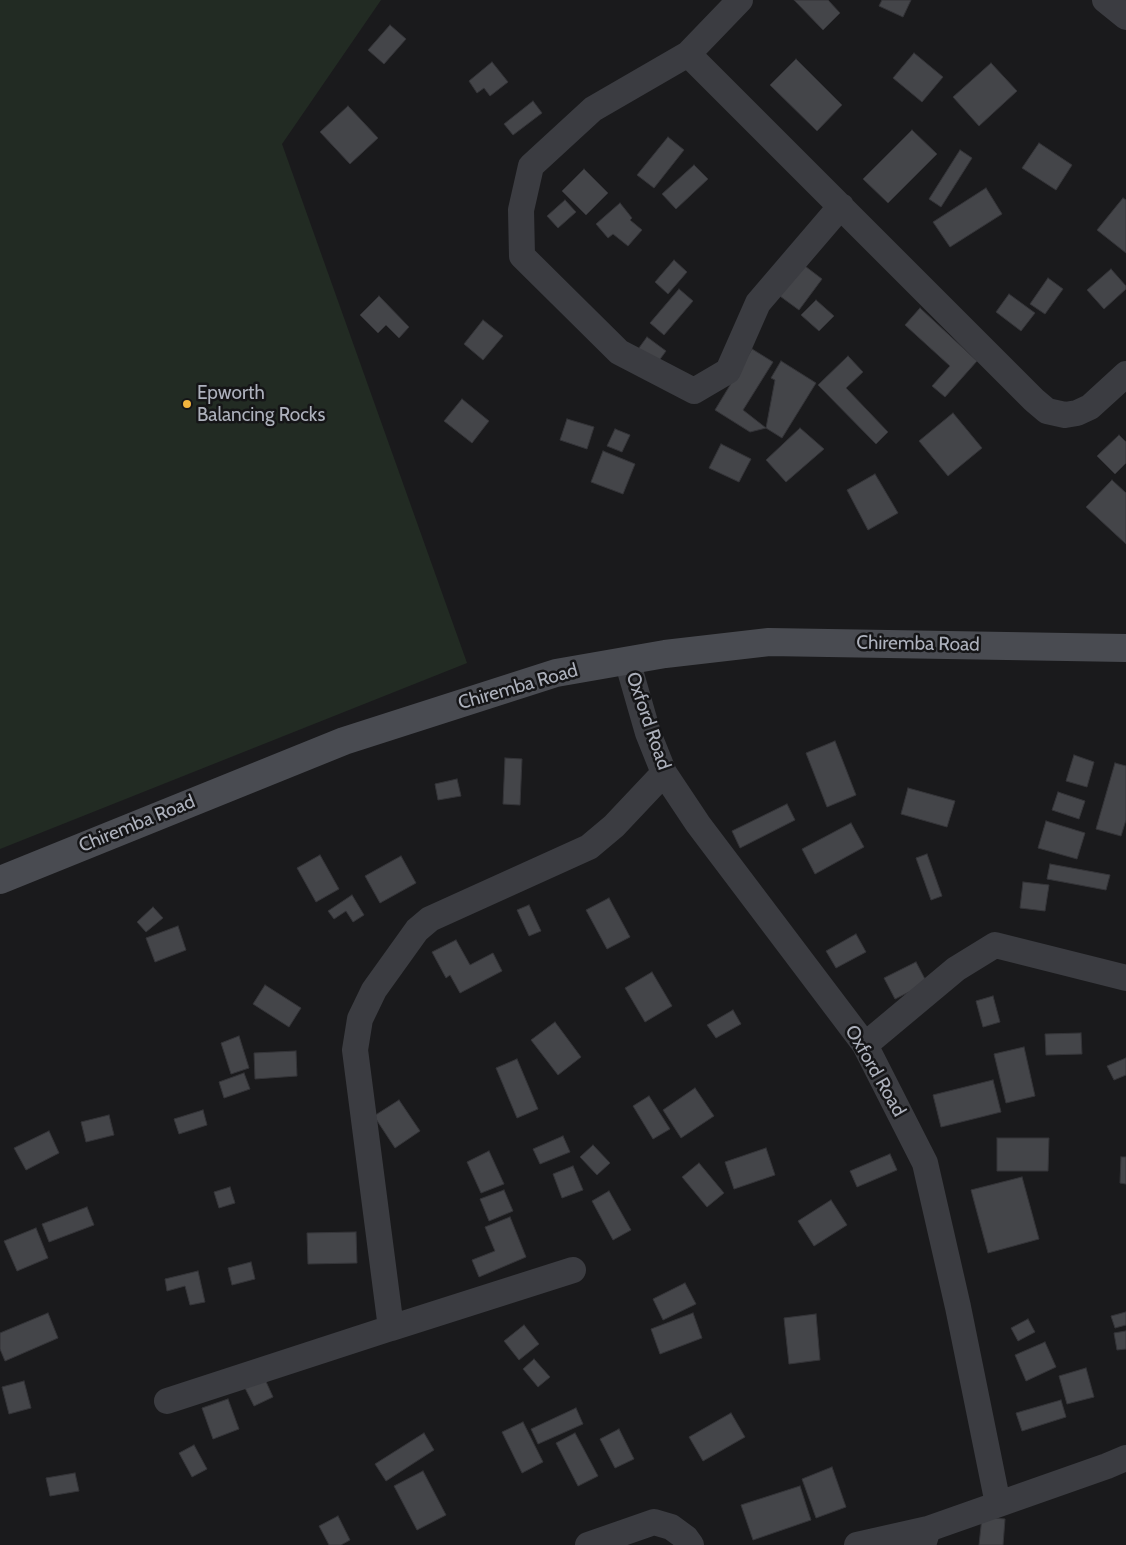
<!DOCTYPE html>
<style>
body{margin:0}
canvas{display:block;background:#1a1a1c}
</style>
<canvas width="1126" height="1545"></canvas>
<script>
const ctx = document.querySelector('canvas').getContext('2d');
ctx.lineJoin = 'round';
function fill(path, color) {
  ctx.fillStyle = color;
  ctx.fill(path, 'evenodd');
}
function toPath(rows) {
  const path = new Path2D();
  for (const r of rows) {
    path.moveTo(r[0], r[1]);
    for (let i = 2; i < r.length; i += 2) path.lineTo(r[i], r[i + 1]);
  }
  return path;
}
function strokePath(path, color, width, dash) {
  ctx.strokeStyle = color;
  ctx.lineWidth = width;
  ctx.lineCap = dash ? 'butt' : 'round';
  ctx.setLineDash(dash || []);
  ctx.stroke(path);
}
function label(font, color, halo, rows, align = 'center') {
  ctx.font = font + ' Cabin,sans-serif';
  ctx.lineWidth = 5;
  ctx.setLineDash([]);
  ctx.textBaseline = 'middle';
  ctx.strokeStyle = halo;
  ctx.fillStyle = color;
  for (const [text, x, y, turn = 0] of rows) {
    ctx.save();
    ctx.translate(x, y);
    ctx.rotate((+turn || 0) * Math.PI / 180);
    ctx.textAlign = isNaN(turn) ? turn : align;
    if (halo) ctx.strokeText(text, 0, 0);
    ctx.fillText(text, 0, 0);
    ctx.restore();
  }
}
const green = toPath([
 [0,0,381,0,282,144,467,663,0,849]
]);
const building = toPath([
 [794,0,828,0,840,13,823,30,794,0],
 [882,0,911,0,903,17,879,6,882,0],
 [390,25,406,39,384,64,368,50,390,25],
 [914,53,943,77,922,102,893,78,914,53],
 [796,59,842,105,817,131,770,85,796,59],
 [492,62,508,82,490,96,484,88,477,93,469,81,492,62],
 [991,63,1017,91,979,126,953,97,991,63],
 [533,101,542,113,513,135,504,124,533,101],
 [348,106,378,138,350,164,320,132,348,106],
 [912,130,937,154,888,203,863,179,912,130],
 [668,137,684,150,654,188,637,175,668,137],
 [1039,143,1072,165,1056,190,1022,168,1039,143],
 [960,150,972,158,941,207,929,199,960,150],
 [694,165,708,179,676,209,662,194,694,165],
 [584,169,608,193,586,215,562,191,584,169],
 [986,188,1002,214,950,247,933,222,986,188],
 [1123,198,1126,200,1126,253,1097,230,1123,198],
 [565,200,576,212,558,228,547,216,565,200],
 [620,203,632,218,630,220,642,230,628,246,613,234,608,238,596,224,620,203],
 [674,260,687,272,668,294,655,282,674,260],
 [797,260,822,279,799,310,773,291,797,260],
 [1111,269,1126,286,1126,289,1104,309,1087,290,1111,269],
 [1048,278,1063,289,1045,314,1030,304,1048,278],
 [679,289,693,301,664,335,650,323,679,289],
 [1009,294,1035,313,1021,331,996,312,1009,294],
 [379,296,409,327,399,338,386,325,378,333,360,315,379,296],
 [816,300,834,316,819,331,801,315,816,300],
 [920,308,977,361,945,397,932,386,950,366,905,325,920,308],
 [483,320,503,336,483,360,464,344,483,320],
 [647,337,666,351,655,366,636,352,647,337],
 [752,349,773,362,743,410,766,428,750,432,715,410,752,349],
 [848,356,863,372,846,388,888,432,876,444,818,385,848,356],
 [781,361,816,383,782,438,766,428,775,380,771,378,781,361],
 [462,399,489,421,472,443,444,421,462,399],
 [953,413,982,448,948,476,919,441,953,413],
 [567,419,594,427,587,449,560,440,567,419],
 [800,428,824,449,786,482,766,460,800,428],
 [615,429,630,435,622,452,607,446,615,429],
 [1119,435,1126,442,1126,463,1115,474,1097,456,1119,435],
 [721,444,751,459,739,482,709,468,721,444],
 [603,451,635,464,623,494,591,482,603,451],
 [875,474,898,513,868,530,847,490,875,474],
 [1112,480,1126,493,1126,544,1086,507,1112,480],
 [835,741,856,795,827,807,806,753,835,741],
 [1074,755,1094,762,1087,787,1066,781,1074,755],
 [505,758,522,759,520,805,503,804,505,758],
 [1115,763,1126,766,1126,820,1121,836,1096,829,1115,763],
 [457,779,461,796,438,800,435,784,457,779],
 [908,788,955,801,947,827,901,814,908,788],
 [1058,792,1085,801,1079,819,1052,810,1058,792],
 [787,804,795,820,740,848,732,831,787,804],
 [1046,821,1085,833,1077,859,1038,848,1046,821],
 [851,823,864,847,815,874,802,849,851,823],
 [927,854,942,896,931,900,916,858,927,854],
 [320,855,339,889,316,902,297,868,320,855],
 [401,856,416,883,380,903,365,876,401,856],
 [1050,864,1110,875,1106,890,1047,879,1050,864],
 [1023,882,1049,885,1045,911,1020,908,1023,882],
 [352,895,364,915,353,922,346,911,334,919,328,911,352,895],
 [609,898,630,937,607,949,586,910,609,898],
 [529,905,541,931,529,936,517,910,529,905],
 [153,907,163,918,146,932,137,922,153,907],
 [178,926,186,950,155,962,146,938,178,926],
 [856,934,866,952,836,968,826,951,856,934],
 [456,940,470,965,493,953,502,971,460,993,450,975,446,978,432,952,456,940],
 [916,962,927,983,895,999,884,978,916,962],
 [652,972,672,1006,645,1022,625,988,652,972],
 [265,985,301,1008,289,1027,253,1004,265,985],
 [993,996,1000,1022,983,1027,976,1001,993,996],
 [733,1010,741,1024,716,1038,707,1025,733,1010],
 [555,1022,581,1057,558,1075,531,1040,555,1022],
 [1081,1033,1082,1054,1046,1055,1045,1034,1081,1033],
 [239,1036,249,1068,231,1074,221,1043,239,1036],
 [1024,1047,1035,1096,1006,1103,994,1054,1024,1047],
 [296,1051,297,1076,255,1079,254,1053,296,1051],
 [1126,1058,1126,1075,1114,1080,1107,1066,1126,1058],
 [517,1059,538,1109,517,1118,496,1068,517,1059],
 [244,1073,250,1089,224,1098,219,1082,244,1073],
 [993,1080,1001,1112,941,1127,933,1095,993,1080],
 [695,1088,714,1116,681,1138,663,1110,695,1088],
 [649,1096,670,1129,653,1139,633,1106,649,1096],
 [399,1100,420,1131,395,1148,374,1116,399,1100],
 [203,1110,207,1125,179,1134,174,1119,203,1110],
 [109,1115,114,1135,86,1142,81,1122,109,1115],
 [49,1131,59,1153,26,1170,14,1148,49,1131],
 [563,1136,570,1152,540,1164,533,1149,563,1136],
 [997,1138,1049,1138,1048,1171,997,1171,997,1138],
 [593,1145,610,1163,597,1175,580,1157,593,1145],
 [766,1148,775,1175,734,1189,725,1162,766,1148],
 [489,1151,504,1184,481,1193,467,1162,489,1151],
 [890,1154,897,1170,857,1187,850,1171,890,1154],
 [1121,1157,1126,1157,1126,1184,1120,1183,1121,1157],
 [699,1163,724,1193,707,1207,682,1177,699,1163],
 [573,1166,583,1190,562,1198,553,1174,573,1166],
 [1022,1177,1039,1239,988,1253,971,1190,1022,1177],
 [230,1187,235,1203,219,1208,214,1192,230,1187],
 [504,1190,513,1211,489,1221,480,1199,504,1190],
 [609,1191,631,1230,613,1240,592,1201,609,1191],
 [831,1200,847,1225,814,1246,798,1221,831,1200],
 [87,1207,94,1225,49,1242,42,1224,87,1207],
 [510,1217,526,1257,479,1277,472,1260,495,1251,485,1227,510,1217],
 [36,1228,48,1258,17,1271,4,1241,36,1228],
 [356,1232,357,1263,308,1264,307,1233,356,1232],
 [251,1262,255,1279,232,1285,228,1268,251,1262],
 [198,1271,205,1302,190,1305,185,1286,167,1291,165,1279,198,1271],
 [685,1283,696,1304,663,1320,653,1299,685,1283],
 [1126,1312,1126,1325,1115,1328,1111,1316,1126,1312],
 [48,1313,58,1338,5,1361,0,1349,0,1333,48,1313],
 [693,1313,702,1338,660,1354,651,1329,693,1313],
 [816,1314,820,1360,789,1364,784,1318,816,1314],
 [1028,1319,1035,1332,1018,1341,1011,1328,1028,1319],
 [524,1325,539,1344,519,1360,504,1341,524,1325],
 [1126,1331,1126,1349,1117,1350,1114,1333,1126,1331],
 [1045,1342,1056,1367,1026,1381,1015,1355,1045,1342],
 [534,1359,550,1377,538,1387,523,1369,534,1359],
 [1086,1368,1094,1397,1067,1404,1059,1376,1086,1368],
 [263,1375,273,1397,254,1406,243,1384,263,1375],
 [24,1381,31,1408,9,1414,2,1387,24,1381],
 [228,1399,239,1429,213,1439,202,1408,228,1399],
 [1061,1400,1066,1417,1022,1431,1016,1413,1061,1400],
 [576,1408,583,1424,538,1444,531,1429,576,1408],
 [731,1413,745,1437,703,1461,689,1437,731,1413],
 [523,1422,543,1462,522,1473,502,1432,523,1422],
 [619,1429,634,1459,615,1468,600,1439,619,1429],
 [424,1433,434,1450,386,1481,375,1464,424,1433],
 [575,1433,598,1476,578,1486,556,1443,575,1433],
 [194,1445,207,1469,192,1477,179,1453,194,1445],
 [832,1467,846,1507,816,1518,802,1479,832,1467],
 [423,1471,446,1515,417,1530,394,1486,423,1471],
 [75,1473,79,1491,50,1496,46,1478,75,1473],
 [800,1486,811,1520,753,1540,741,1505,800,1486],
 [338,1516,350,1540,341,1545,329,1545,319,1526,338,1516],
 [982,1517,1005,1519,1003,1545,979,1545,982,1517]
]);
const street = toPath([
 [740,0,688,54,593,109,531,166,521,210,522,256,619,352,694,391,728,371,758,303,841,206],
 [1105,0,1126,17],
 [688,54,1034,400,1047,411,1065,415,1077,413,1090,407,1126,374],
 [627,660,648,733,664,773,698,824,865,1045,925,1163,958,1307,998,1504],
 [865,1045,956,969,995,945,1126,978],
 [391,1328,573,1270],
 [167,1401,391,1328,355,1050,360,1019,374,990,417,930,430,919,589,847,614,826,664,773],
 [588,1545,654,1522,671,1527,686,1538,691,1545],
 [857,1545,928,1529],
 [923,1545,928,1529,1107,1466,1126,1458]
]);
const secondary = toPath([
 [0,880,344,741,556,673,665,654,769,642,1126,648]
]);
const markers = [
 [187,404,5,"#f2b43d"]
];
const poiNames = [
 ["Epworth",197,393],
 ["Balancing Rocks",197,415]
];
const streetNames = [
 ["Chiremba Road",918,644,1],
 ["Chiremba Road",518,687,-16],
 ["Oxford Road",648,721,71],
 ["Chiremba Road",137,824,-22],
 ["Oxford Road",875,1071,60]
];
fill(green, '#222b23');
fill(building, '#444549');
strokePath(building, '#343438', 1);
strokePath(street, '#3b3c41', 26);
strokePath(secondary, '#494b51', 28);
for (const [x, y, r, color] of markers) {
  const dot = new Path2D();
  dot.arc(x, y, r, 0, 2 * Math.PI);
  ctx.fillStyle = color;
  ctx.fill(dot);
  strokePath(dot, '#151517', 2);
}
label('19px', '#adb1bc', '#151517', poiNames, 'left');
label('19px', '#adb1bc', '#151517', streetNames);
</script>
